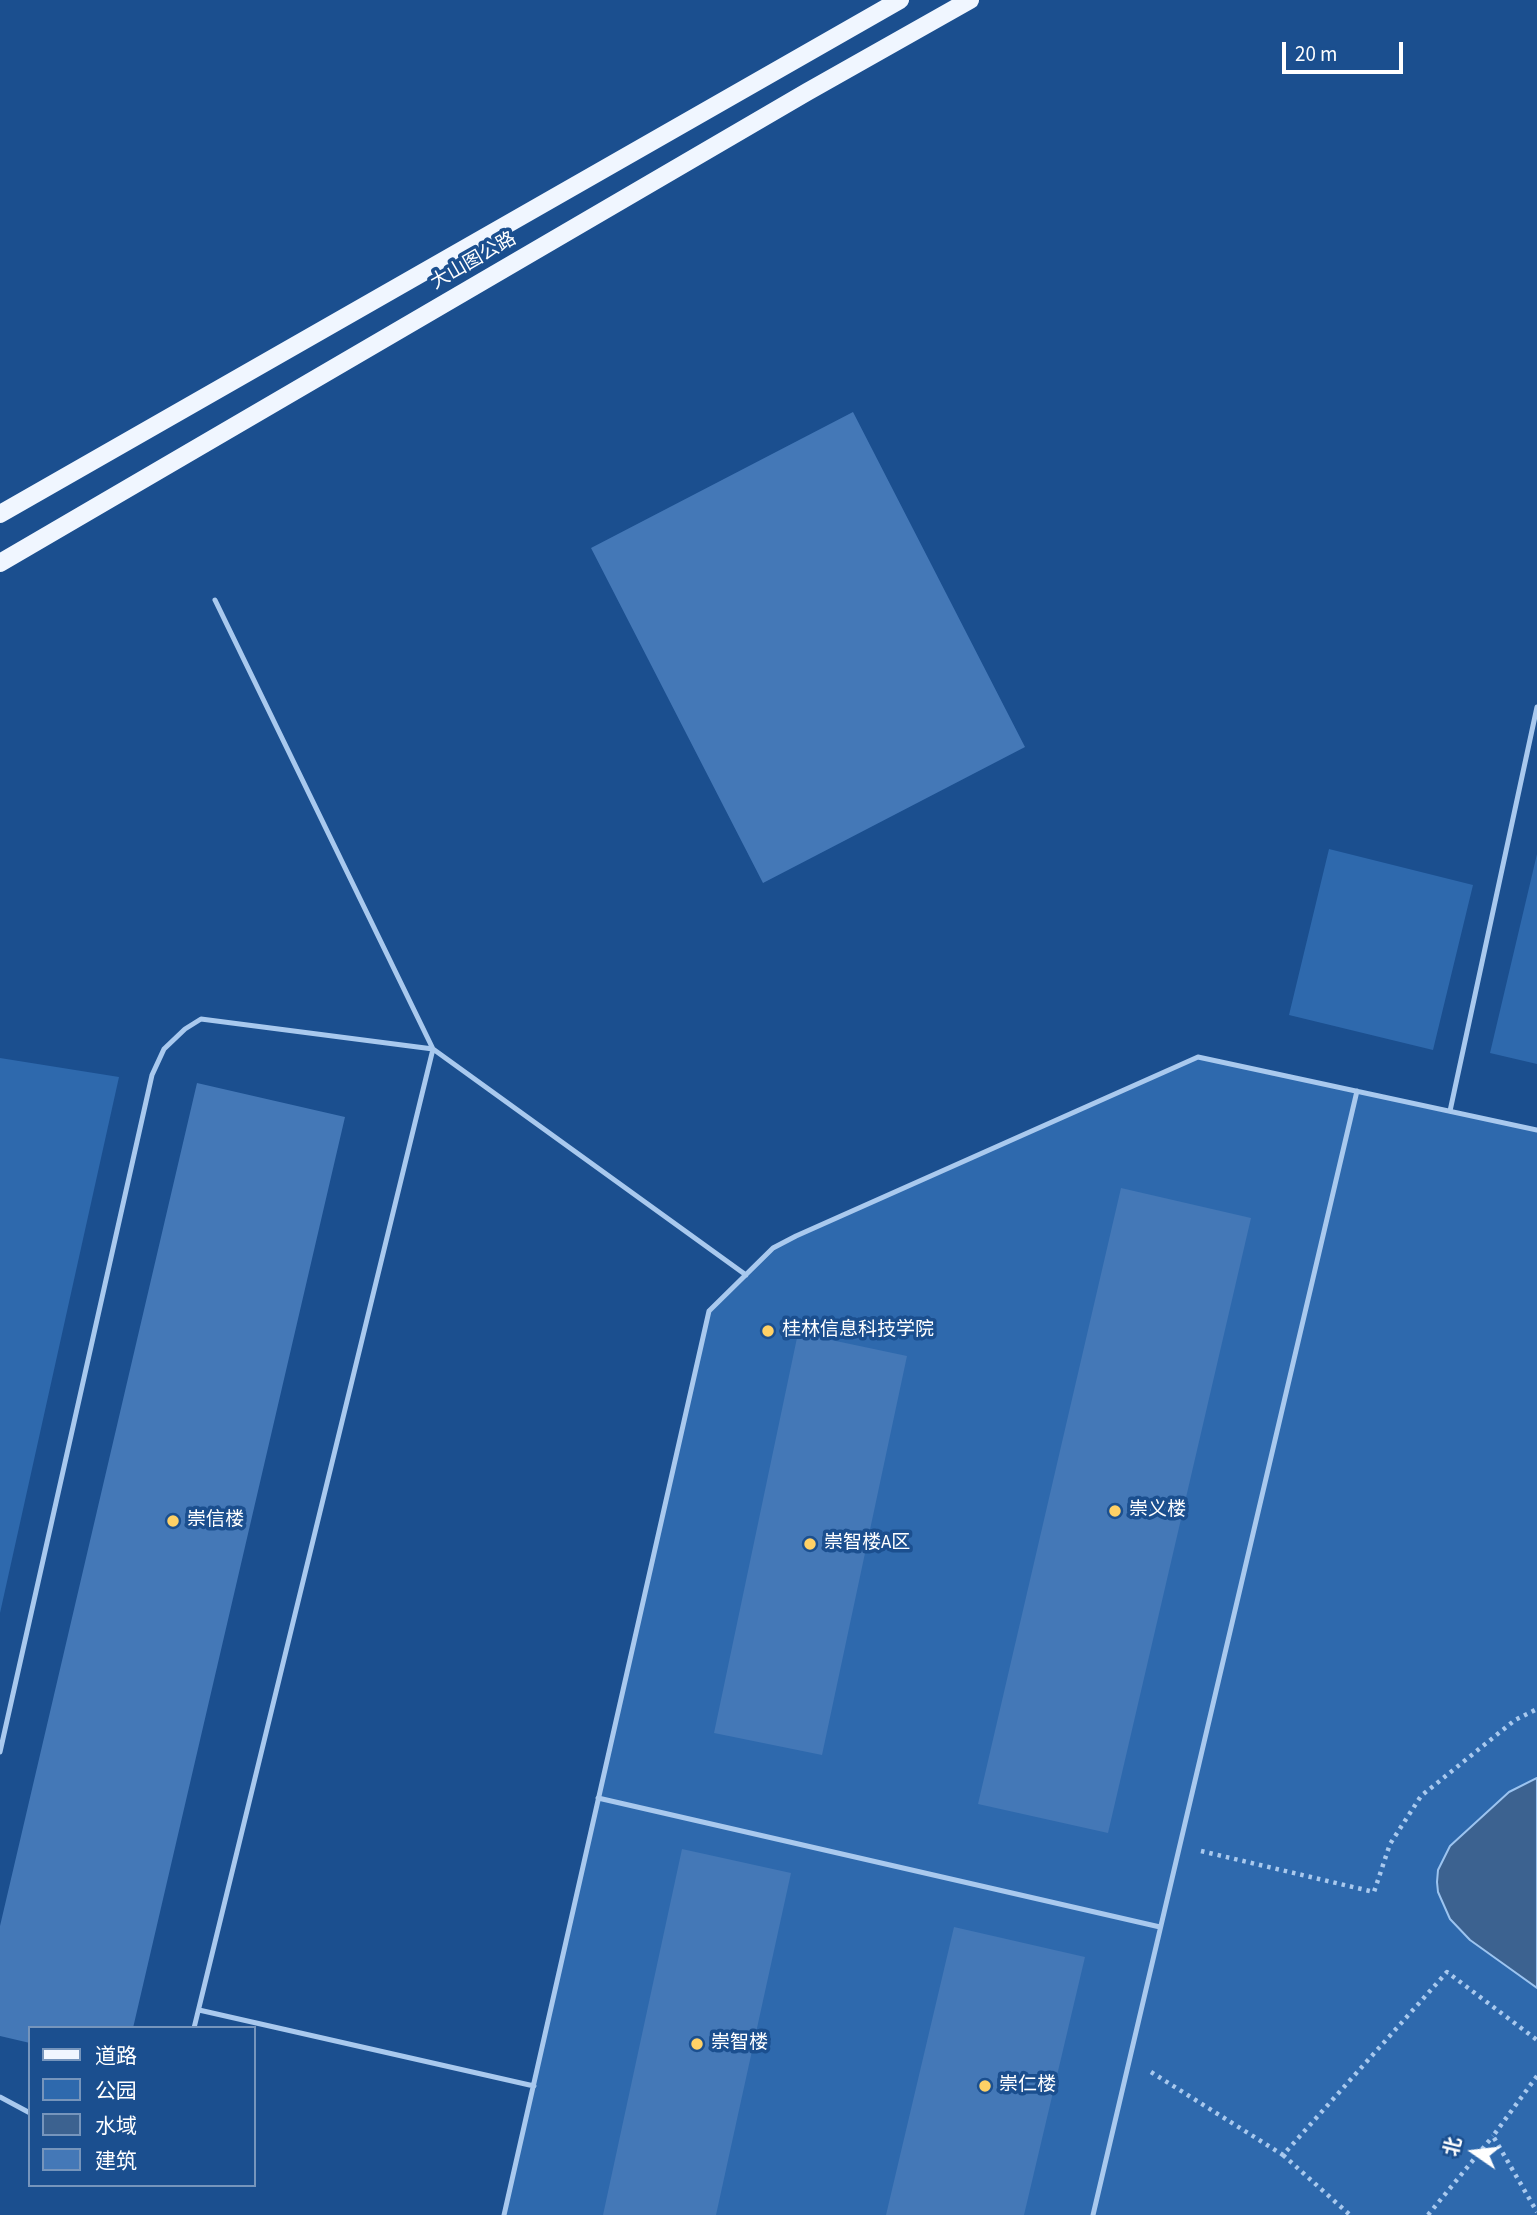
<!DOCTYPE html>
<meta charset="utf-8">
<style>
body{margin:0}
#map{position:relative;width:1537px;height:2215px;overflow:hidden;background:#1b4f8f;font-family:"Source Sans 3","Noto Sans SC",sans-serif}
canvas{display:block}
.legend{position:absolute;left:28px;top:2026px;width:228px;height:161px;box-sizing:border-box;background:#1b4f8f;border:2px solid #7695bc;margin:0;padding:9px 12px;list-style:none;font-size:21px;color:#fff}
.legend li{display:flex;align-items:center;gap:14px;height:35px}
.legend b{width:35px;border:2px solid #7695bc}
.north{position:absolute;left:1439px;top:2117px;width:70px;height:70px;-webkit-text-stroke:5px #1b4f8f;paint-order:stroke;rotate:284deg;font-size:19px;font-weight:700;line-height:28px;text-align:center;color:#fff}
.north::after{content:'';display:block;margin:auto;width:24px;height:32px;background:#fff;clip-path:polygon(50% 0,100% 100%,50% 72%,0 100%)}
.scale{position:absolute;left:1282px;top:42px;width:121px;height:32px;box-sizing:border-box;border:4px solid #fff;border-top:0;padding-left:9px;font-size:21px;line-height:24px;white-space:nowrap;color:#fff;-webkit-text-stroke:5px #1b4f8f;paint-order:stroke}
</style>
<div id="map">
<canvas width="1537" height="2215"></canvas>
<ul class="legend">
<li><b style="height:9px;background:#f0f6ff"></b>道路</li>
<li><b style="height:19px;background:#2e69ad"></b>公园</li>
<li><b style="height:19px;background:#3c6290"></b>水域</li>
<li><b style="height:19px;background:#4478b7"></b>建筑</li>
</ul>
<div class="north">北</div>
<div class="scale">20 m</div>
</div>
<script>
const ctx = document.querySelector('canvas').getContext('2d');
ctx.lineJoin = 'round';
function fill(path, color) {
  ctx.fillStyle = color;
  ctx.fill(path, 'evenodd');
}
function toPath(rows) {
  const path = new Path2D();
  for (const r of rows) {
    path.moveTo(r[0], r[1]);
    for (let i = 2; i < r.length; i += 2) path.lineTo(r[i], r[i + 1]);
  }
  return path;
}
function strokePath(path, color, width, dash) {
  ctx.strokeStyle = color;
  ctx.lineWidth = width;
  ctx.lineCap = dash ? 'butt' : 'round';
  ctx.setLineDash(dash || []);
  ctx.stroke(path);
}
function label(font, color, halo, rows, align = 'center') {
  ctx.font = font + ' "Source Sans 3","Noto Sans SC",sans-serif';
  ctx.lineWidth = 7;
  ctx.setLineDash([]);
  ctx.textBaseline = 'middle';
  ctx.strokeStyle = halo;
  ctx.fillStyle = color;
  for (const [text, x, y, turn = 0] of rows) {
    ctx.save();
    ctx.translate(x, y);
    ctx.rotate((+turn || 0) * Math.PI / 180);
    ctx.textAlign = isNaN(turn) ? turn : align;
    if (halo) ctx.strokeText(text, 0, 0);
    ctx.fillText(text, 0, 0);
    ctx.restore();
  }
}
const green = toPath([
 [1329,849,1473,885,1433,1050,1289,1015],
 [1537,854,1537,1064,1490,1053],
 [1198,1057,1537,1130,1537,2215,504,2215,709,1311,773,1248],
 [0,1058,119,1077,0,1613]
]);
const water = toPath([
 [1537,1778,1537,1988,1470,1940,1450,1919,1438,1892,1437,1882,1438,1870,1450,1846,1509,1792,1537,1778]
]);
const building = toPath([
 [853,412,1025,747,763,883,591,548],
 [197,1083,345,1117,133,2028,30,2028,30,2043,0,2036,0,1926],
 [1121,1188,1251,1218,1108,1833,978,1804],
 [798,1333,907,1356,822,1755,714,1733],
 [682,1849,791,1873,716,2215,603,2215],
 [954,1927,1085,1957,1024,2215,886,2215]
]);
const path = toPath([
 [1201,1851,1374,1892,1390,1844,1421,1796,1515,1720,1537,1709],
 [1151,2072,1283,2155,1447,1972,1537,2040],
 [1537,2076,1493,2136,1537,2212],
 [1283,2155,1350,2215],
 [1428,2215,1493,2136]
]);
const lane = toPath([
 [215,600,433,1049,746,1275],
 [1450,1111,1537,707],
 [0,1752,152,1075,164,1049,185,1029,201,1019,433,1049,194,2028],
 [598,1798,1160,1927],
 [199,2010,534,2086],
 [0,2097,30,2113],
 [504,2215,709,1311,773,1248,796,1236,1198,1057,1537,1130],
 [1093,2215,1357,1091]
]);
const primary = toPath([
 [0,514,900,0],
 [0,563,807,92,970,0]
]);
const markers = [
 [768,1331,7,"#ffd166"],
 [1115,1511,7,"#ffd166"],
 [173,1521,7,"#ffd166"],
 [810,1544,7,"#ffd166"],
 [697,2044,7,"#ffd166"],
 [985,2086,7,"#ffd166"]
];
const streetNames = [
 ["大山图公路",474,262,-30]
];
const poiNames = [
 ["桂林信息科技学院",782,1331],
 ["崇义楼",1129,1511],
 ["崇信楼",187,1521],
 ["崇智楼A区",824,1544],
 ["崇智楼",711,2044],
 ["崇仁楼",999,2086]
];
fill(green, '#2e69ad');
fill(water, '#3c6290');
strokePath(water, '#9cc4f0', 2);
fill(building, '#4478b7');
strokePath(path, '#a9c9ee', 4.5, [3.5, 5]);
strokePath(lane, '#a9c9ee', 5);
strokePath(primary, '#f0f6ff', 18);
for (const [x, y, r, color] of markers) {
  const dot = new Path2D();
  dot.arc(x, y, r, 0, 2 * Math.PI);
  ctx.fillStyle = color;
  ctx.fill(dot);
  strokePath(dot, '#1b4f8f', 2.5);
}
label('19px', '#fff', '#1b4f8f', streetNames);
label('19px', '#fff', '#1b4f8f', poiNames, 'left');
</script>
